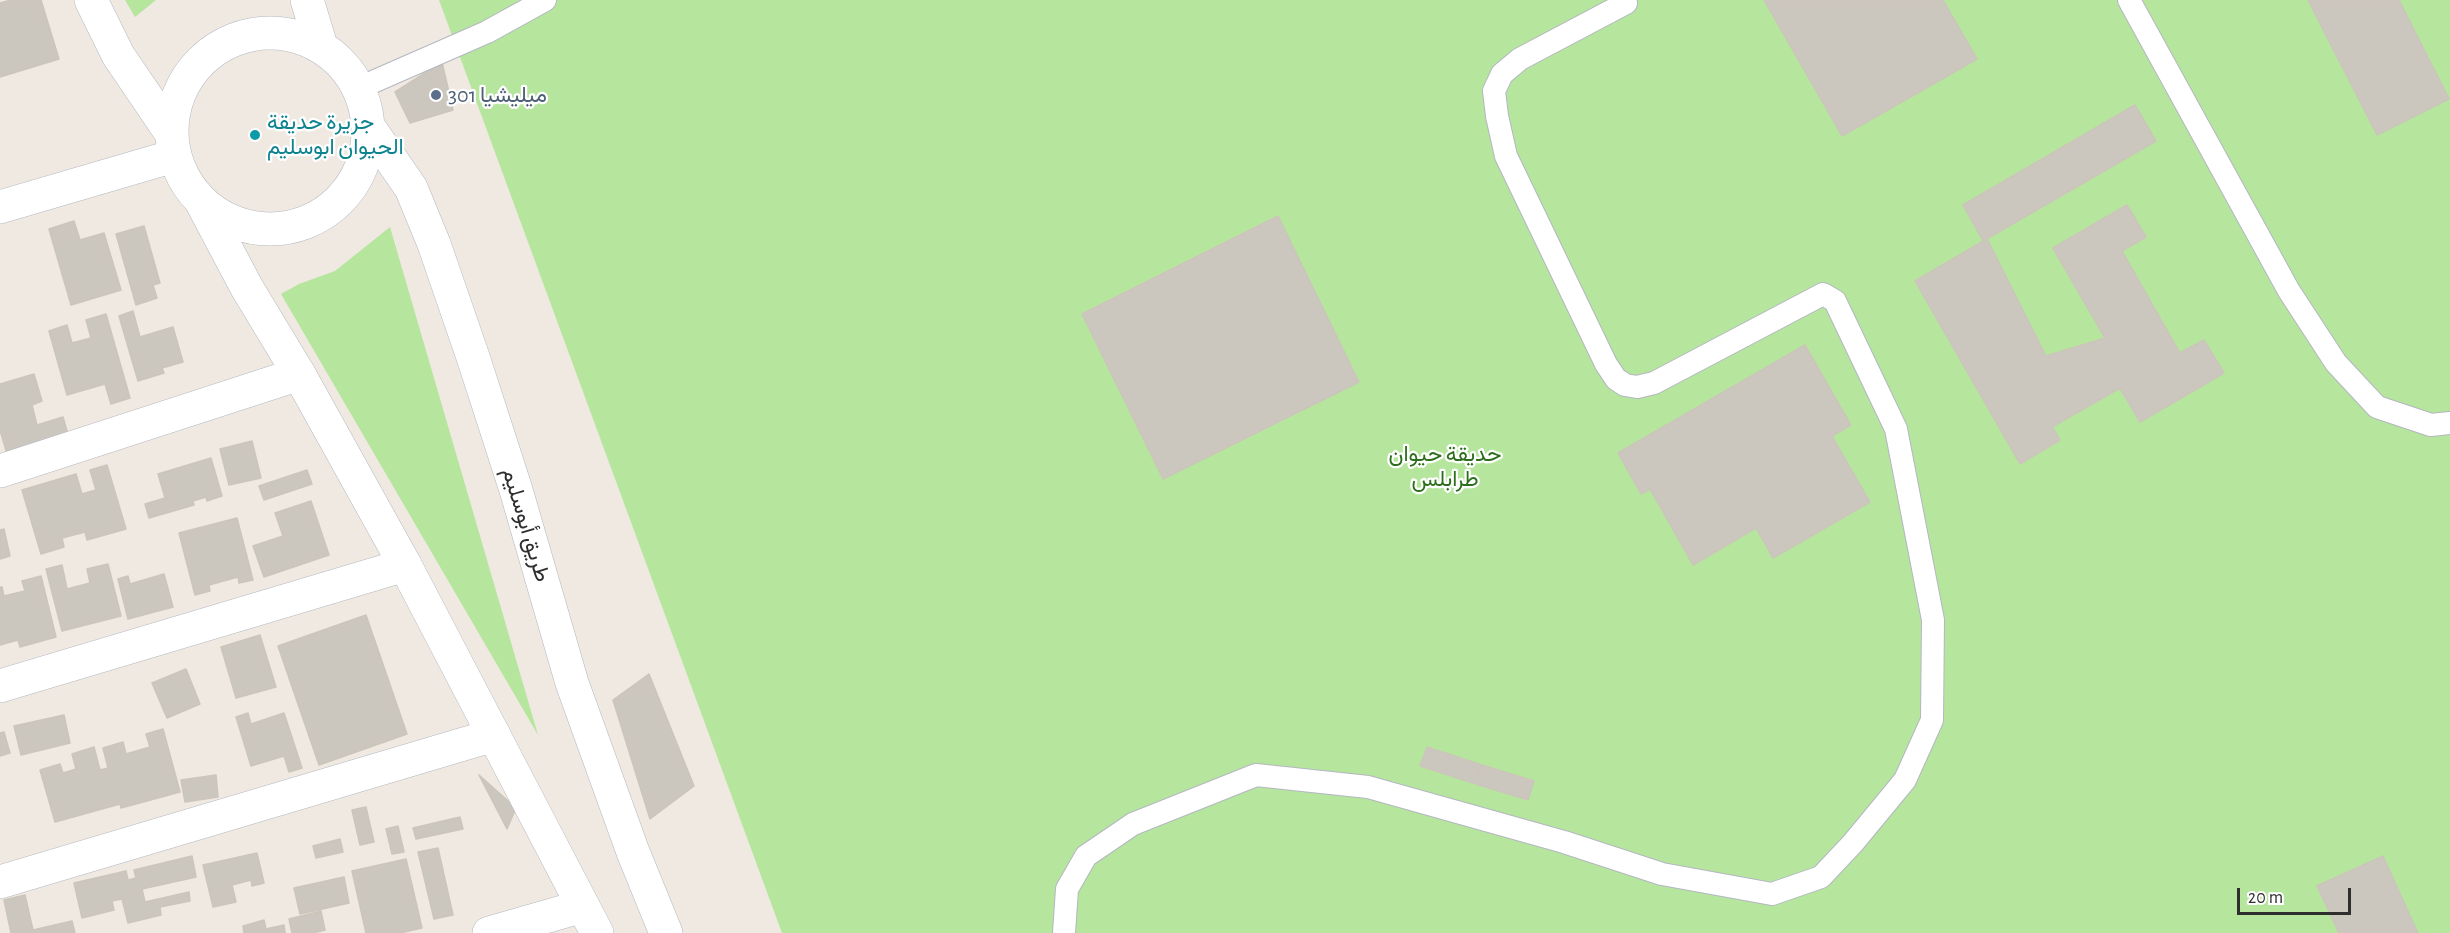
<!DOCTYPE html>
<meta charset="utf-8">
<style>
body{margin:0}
#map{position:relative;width:2450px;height:933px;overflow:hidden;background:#efe9e1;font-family:"Alegreya Sans",sans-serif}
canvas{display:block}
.scale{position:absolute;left:2237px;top:888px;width:114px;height:27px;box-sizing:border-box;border:3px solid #2e2e2e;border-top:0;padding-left:8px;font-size:18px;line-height:21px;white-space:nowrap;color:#2e2e2e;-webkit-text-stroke:4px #fff;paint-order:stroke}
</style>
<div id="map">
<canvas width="2450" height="933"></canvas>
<div class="scale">20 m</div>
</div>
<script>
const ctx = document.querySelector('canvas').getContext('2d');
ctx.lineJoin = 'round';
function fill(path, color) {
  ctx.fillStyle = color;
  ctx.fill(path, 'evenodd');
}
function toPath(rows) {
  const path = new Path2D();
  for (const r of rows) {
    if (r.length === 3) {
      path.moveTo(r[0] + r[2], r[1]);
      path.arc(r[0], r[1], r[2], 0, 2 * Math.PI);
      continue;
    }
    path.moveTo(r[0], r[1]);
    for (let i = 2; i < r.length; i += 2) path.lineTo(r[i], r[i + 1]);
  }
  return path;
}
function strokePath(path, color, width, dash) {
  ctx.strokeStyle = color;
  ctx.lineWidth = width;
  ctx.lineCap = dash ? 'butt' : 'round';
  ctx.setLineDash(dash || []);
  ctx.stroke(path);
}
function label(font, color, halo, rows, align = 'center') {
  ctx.font = font + ' "Alegreya Sans",Vazirmatn,sans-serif';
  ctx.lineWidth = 4.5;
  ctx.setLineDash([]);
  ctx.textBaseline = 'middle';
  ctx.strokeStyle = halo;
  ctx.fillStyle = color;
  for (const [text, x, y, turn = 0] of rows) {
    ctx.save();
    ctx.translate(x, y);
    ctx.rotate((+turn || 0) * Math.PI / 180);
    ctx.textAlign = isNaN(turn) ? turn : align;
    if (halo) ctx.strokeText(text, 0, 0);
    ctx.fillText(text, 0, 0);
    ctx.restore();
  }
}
const green = toPath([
 [125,0,156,0,135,17],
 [439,0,2450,0,2450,933,782,933],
 [390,227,538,735,281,294,299,284,335,271]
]);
const building = toPath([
 [11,0,41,0,59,59,0,77,0,3,11,0],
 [1764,0,1943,0,1977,59,1842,136,1764,0],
 [2308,0,2399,0,2449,99,2377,135,2308,0],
 [442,62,453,110,410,123,395,92,442,62],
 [2135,105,2156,141,1983,241,1963,205,2135,105],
 [2127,205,2146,237,2122,251,2180,353,2204,340,2224,373,2140,422,2120,388,2052,427,2060,440,2020,464,1915,281,1987,239,2046,356,2105,338,2053,248,2127,205],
 [1278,216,1359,382,1163,479,1082,314,1278,216],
 [74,221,80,240,104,233,121,290,71,305,49,229,74,221],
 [144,226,160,283,153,285,157,298,136,305,116,234,144,226],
 [133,311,140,337,173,327,183,362,162,368,164,373,138,381,119,316,133,311],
 [106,314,130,398,111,404,105,384,67,395,49,331,67,325,72,343,91,338,86,320,106,314],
 [1805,345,1851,425,1832,436,1870,502,1773,558,1756,528,1693,565,1650,489,1641,494,1618,453,1805,345],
 [34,374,42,401,32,405,37,425,63,417,71,445,10,464,0,430,0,384,34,374],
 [252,441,261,478,229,485,220,449,252,441],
 [211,458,222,496,207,501,206,497,193,501,194,505,149,518,145,504,165,498,158,474,211,458],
 [107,465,126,529,87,540,85,532,62,538,64,547,41,554,22,490,76,474,82,494,96,490,90,470,107,465],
 [307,470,312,484,264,500,259,486,307,470],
 [311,501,329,555,264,577,253,546,283,536,275,513,311,501],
 [237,518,253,580,239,583,238,577,209,585,210,591,195,595,179,533,237,518],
 [4,529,10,556,0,559,0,530,4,529],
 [108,564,121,616,62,631,46,569,62,565,67,589,90,583,87,569,108,564],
 [164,574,173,607,128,619,118,579,128,576,130,584,164,574],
 [41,576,56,637,20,647,18,640,0,645,0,587,2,587,4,596,25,591,22,581,41,576],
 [366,615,407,734,319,765,278,646,366,615],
 [260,635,276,687,236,698,221,647,260,635],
 [186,669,200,704,167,718,152,683,186,669],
 [649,674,694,786,650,819,613,700,649,674],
 [248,713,251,724,284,713,302,768,289,772,284,756,251,766,236,717,248,713],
 [64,715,70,743,21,755,14,726,64,715],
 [163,729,180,792,121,808,120,804,55,822,40,770,60,764,63,773,76,769,72,754,94,747,100,770,108,768,103,748,123,742,126,754,150,747,146,734,163,729],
 [4,732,10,753,0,756,0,733,4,732],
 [1427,747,1482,765,1476,784,1420,766,1427,747],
 [1482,765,1534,781,1528,800,1476,784,1482,765],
 [216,775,218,797,185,802,181,780,216,775],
 [479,775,516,808,507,829,479,775],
 [366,807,374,842,360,845,352,810,366,807],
 [460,817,463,829,416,839,413,828,460,817],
 [398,826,404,852,392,854,386,829,398,826],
 [340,839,343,852,316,858,313,846,340,839],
 [438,848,453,915,434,919,418,852,438,848],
 [257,853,264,883,252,886,251,880,232,885,236,902,213,907,203,865,257,853],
 [192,856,196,877,142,889,145,902,189,892,190,901,160,907,161,915,128,923,122,899,112,901,114,910,82,918,74,883,126,871,128,880,136,878,134,870,192,856],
 [2383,856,2418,933,2339,933,2317,886,2383,856],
 [406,859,422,928,400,933,366,933,352,871,406,859],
 [344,877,349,903,300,914,294,888,344,877],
 [25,895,33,930,72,921,75,933,11,933,4,900,25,895],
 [321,911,325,930,313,933,292,933,289,919,321,911],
 [264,920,266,929,284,925,285,933,244,933,243,926,264,920]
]);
const service = toPath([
 [2129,0,2289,291,2336,363,2377,407,2431,425,2450,423],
 [359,88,487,32,545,0],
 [1064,933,1067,889,1086,856,1133,824,1256,775,1368,787,1564,842,1662,874,1772,894,1821,877,1853,843,1905,780,1932,720,1933,620,1896,429,1835,301,1823,294,1654,383,1637,387,1625,385,1616,379,1606,364,1506,156,1497,116,1494,91,1502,74,1520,59,1626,3]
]);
const minor = toPath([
 [0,207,174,156],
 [0,471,299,374],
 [0,686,405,565],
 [0,882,494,735],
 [489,933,583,906]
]);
const secondary = toPath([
 [91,0,118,55,171,133],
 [307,0,321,46],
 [270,131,98],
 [368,126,411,188,434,244,473,357,516,490,572,683,633,852,666,933],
 [202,203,247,288,299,374,405,565,597,933]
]);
const markers = [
 [436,95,6,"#5c6f8a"],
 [255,135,6,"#0f9aa8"]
];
const serviceNames = [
 ["ميليشيا 301",448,95]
];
const cultureNames = [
 ["جزيرة حديقة",267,122],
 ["الحيوان ابوسليم",267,147]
];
const parkNames = [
 ["حديقة حيوان",1445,454],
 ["طرابلس",1445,479]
];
const streetNames = [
 ["طريق أبوسليم",526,525,73]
];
fill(green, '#b6e59e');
fill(building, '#cbc7bf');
strokePath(building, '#cbc5ba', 1.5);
strokePath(service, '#b4b7c1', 24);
strokePath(minor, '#b4b7c1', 34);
strokePath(secondary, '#b4b7c1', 34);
strokePath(service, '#fff', 22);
strokePath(minor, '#fff', 33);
strokePath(secondary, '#fff', 33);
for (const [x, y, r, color] of markers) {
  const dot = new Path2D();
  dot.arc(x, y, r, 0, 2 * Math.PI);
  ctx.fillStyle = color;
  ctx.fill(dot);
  strokePath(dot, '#fff', 2);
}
label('22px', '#4e5e75', '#fff', serviceNames, 'left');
label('22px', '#0d838f', '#fff', cultureNames, 'left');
label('22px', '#2c6e1b', '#fff', parkNames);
label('22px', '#2e2e2e', '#fff', streetNames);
</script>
